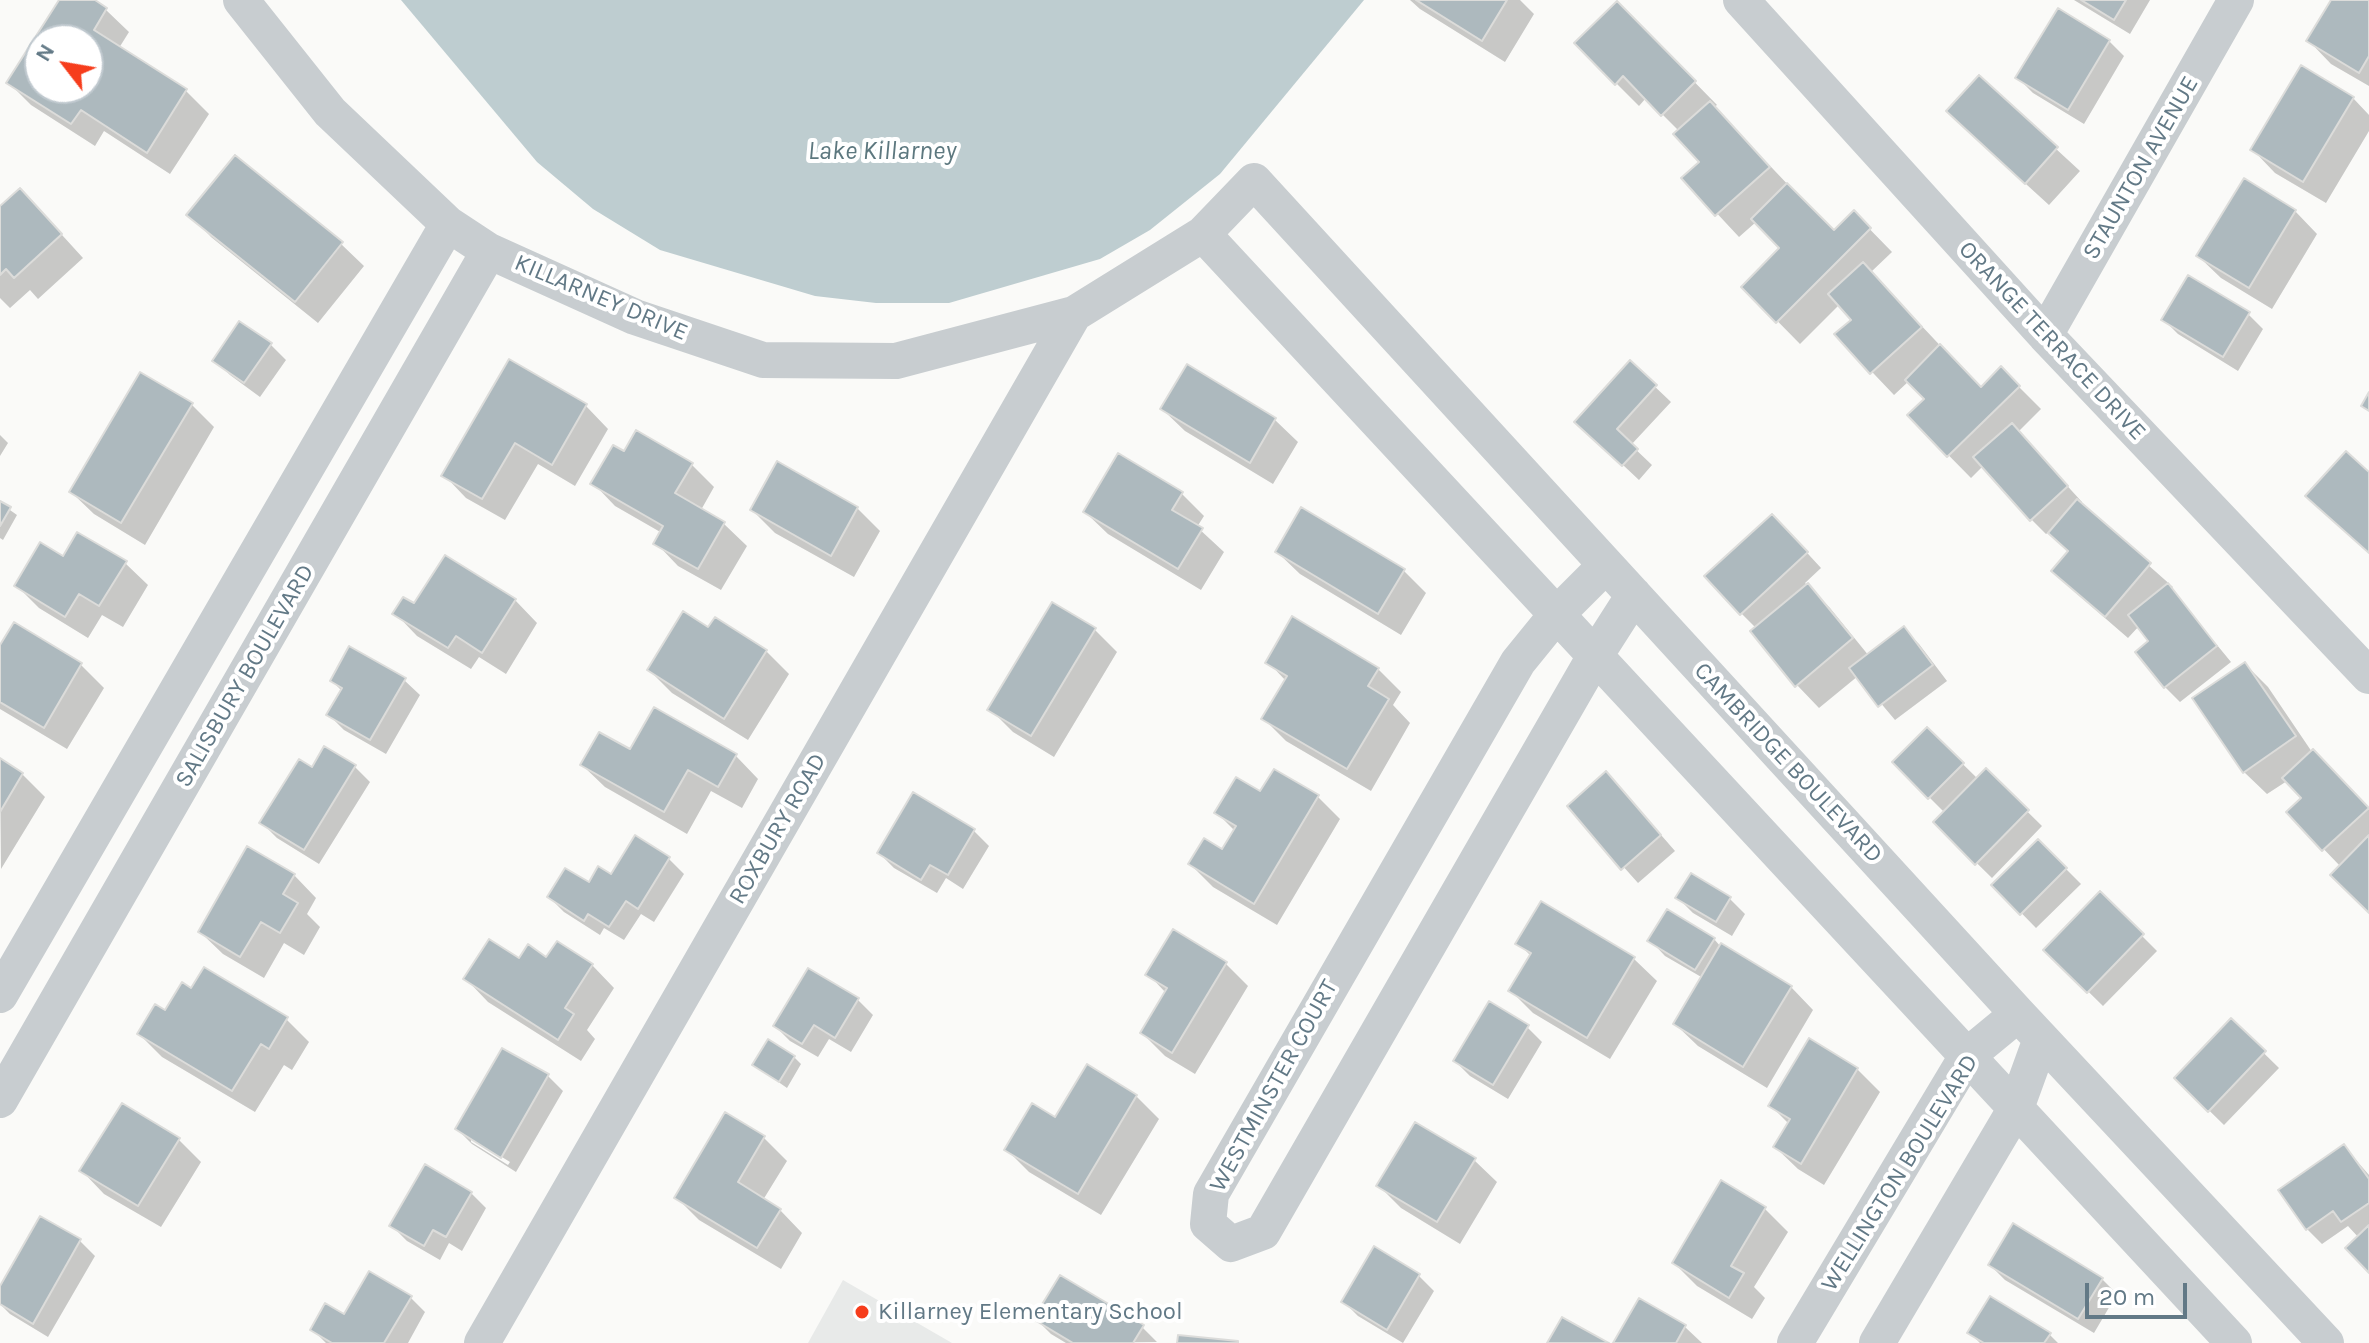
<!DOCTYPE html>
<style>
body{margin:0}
#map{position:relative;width:2369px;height:1343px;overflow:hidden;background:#fafaf8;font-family:Karla,sans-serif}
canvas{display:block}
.north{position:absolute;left:24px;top:24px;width:80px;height:80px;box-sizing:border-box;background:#fff;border:2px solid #c0c9cf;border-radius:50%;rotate:301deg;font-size:22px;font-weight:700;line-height:32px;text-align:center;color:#627986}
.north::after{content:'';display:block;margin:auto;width:28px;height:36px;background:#f63d1c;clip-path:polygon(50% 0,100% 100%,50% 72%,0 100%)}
.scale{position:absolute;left:2085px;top:1283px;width:102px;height:36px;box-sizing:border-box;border:4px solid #627986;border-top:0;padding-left:10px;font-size:24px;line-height:28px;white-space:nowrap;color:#627986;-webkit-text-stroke:6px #fff;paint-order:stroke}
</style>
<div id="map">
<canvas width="2369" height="1343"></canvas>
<div class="north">N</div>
<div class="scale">20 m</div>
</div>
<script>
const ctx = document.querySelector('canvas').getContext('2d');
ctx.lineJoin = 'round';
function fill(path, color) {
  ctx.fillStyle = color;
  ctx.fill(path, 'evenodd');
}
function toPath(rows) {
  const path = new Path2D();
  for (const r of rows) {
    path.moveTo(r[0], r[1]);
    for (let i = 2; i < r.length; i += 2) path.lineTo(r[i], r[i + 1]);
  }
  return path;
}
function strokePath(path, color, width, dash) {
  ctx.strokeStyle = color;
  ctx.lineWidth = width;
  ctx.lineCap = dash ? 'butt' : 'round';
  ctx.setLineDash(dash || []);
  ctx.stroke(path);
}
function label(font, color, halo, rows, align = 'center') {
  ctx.font = font + ' Karla,sans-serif';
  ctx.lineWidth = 8;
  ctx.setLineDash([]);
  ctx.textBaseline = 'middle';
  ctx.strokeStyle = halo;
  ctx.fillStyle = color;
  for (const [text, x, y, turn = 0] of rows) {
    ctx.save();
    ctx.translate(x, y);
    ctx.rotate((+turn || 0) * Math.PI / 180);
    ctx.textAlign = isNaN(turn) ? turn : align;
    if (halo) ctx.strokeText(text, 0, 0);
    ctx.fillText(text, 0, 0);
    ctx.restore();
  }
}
const built = toPath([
 [843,1280,952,1343,808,1343]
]);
const water = toPath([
 [401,0,1364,0,1220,174,1150,230,1100,259,949,303,876,303,815,296,660,250,593,209,537,162]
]);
const shadow = toPath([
 [61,0,91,0,106,10,129,32,119,48,186,91,209,114,170,174,104,131,95,146,31,105,9,83],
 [40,40,88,40,88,88,40,88],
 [1410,0,1520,0,1534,14,1505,62,1420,9],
 [2074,0,2150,0,2130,34],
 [2334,0,2369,0,2369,86,2331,64,2309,41],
 [1617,3,1717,105,1714,107,1834,233,1854,213,1892,252,1871,272,1981,389,2001,369,2041,409,2018,432,2082,502,2079,504,2173,587,2171,589,2231,662,2180,702,2165,687,2151,642,2139,626,2128,638,2076,593,2053,571,2069,552,2049,532,2046,534,2031,519,1983,466,1971,478,1909,415,1926,399,1909,381,1894,395,1837,335,1853,320,1840,304,1800,344,1744,287,1782,248,1756,222,1739,237,1684,178,1701,162,1679,131,1646,98,1639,106,1576,43],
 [2109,41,2124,56,2084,124,2033,93,2018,78],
 [1979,78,2080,171,2049,205,1971,134],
 [2353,98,2369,115,2369,131,2326,203,2275,173,2253,150],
 [0,209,42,213,83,258,38,299,30,290,10,308,0,298],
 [2295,211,2317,234,2272,309,2221,278,2198,256],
 [189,214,341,244,364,266,318,323,211,237],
 [2248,314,2263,329,2238,371,2178,334,2163,319],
 [240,324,271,345,286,360,260,397,230,375,215,360],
 [1630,363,1671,402,1631,445,1652,465,1639,480,1592,436],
 [1187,367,1275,420,1298,442,1273,484,1185,431,1162,409],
 [192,405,214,427,145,545,94,514,71,492],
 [586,406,608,429,575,486,538,464,505,520,466,498,444,475],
 [0,435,8,443,0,456],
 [625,454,692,465,714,487,701,510,724,524,747,546,721,590,678,566,656,543,662,533,615,506,593,483],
 [778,464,857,508,880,531,854,577,775,533,752,510],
 [1181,493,1204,516,1197,527,1224,552,1201,590,1108,534,1085,512],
 [0,503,17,515,3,540,0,538],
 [1787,531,1821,568,1805,583,1830,608,1869,656,1904,629,1919,644,1947,681,1895,720,1858,676,1819,708,1797,685,1756,628,1741,613],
 [1277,552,1404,571,1426,593,1401,635,1300,574],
 [64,558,125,563,148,585,123,627,102,615,88,638,39,608,16,585],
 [515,600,537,623,506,674,479,657,471,669,417,636,395,613,415,606],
 [14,625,81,665,104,688,67,749,0,709,0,649],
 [709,630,766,651,789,674,748,740,672,693,649,670],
 [1095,630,1117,652,1054,757,1013,732,990,709],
 [1268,662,1378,669,1401,692,1393,705,1410,723,1371,791,1286,741,1264,719,1286,681],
 [2245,664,2268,687,2312,752,2369,810,2369,911,2341,867,2288,812,2303,798,2287,781,2267,794,2244,772],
 [404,680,420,695,386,754,344,730,329,715,342,691,332,681],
 [1927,729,1978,779,1986,771,2042,826,1992,878,1935,822,1945,813,1894,762],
 [325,749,355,767,370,782,319,864,277,838,262,823,312,769],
 [631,752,736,756,758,779,742,808,711,791,687,834,605,787,582,765],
 [0,761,22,774,45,797,1,869],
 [1621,789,1675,851,1638,883,1570,807],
 [914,795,974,831,989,846,963,889,946,878,937,893,894,868,879,853],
 [1318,797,1340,819,1277,925,1213,887,1190,864,1223,852,1235,831,1217,813],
 [636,838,669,859,684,874,654,922,641,914,624,940,604,928,600,935,564,912,549,897,611,876],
 [2038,841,2081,884,2036,928,1994,885],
 [294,875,316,898,307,914,320,927,304,955,284,943,264,978,223,954,200,932],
 [2100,894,2157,951,2103,1006,2045,949],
 [1678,898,1730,899,1745,914,1732,936,1693,913],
 [1542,903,1634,959,1657,981,1610,1059,1533,1013,1510,990,1531,956,1518,943],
 [1714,939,1721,947,1791,987,1813,1010,1767,1088,1698,1046,1675,1024,1703,978,1665,956,1650,940],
 [547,960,592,965,614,988,587,1030,595,1039,581,1061,488,1002,466,979,520,961],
 [1225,963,1248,986,1195,1074,1165,1056,1142,1033,1166,993,1148,974],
 [192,990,286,1019,309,1042,292,1070,284,1065,255,1112,162,1057,139,1034],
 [858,1000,873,1015,851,1052,829,1039,818,1057,790,1041,775,1026],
 [2231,1021,2279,1068,2224,1125,2176,1078],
 [1527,1027,1542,1042,1508,1099,1470,1076,1455,1061],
 [794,1057,801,1064,787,1088,754,1065],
 [1857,1069,1880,1092,1824,1185,1798,1169,1775,1147,1789,1124,1771,1106],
 [548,1076,563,1091,516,1172,472,1144,457,1129],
 [471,1138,510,1162,508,1165,471,1142],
 [1136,1096,1159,1119,1101,1215,1029,1172,1007,1150,1056,1120],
 [726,1115,764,1138,787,1161,763,1200,780,1210,802,1233,781,1269,699,1220,677,1198],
 [179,1140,201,1162,161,1227,104,1194,82,1171],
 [2344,1146,2369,1175,2369,1270,2359,1238,2348,1226,2322,1244,2307,1229],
 [1474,1160,1497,1182,1460,1244,1401,1208,1379,1186],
 [1722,1183,1765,1209,1788,1232,1754,1287,1765,1298,1752,1319,1697,1286,1674,1263],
 [471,1193,486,1208,462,1251,449,1243,440,1260,407,1241,392,1226],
 [80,1241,95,1256,48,1337,10,1314,0,1304,0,1290],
 [1375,1249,1419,1276,1434,1291,1403,1343,1358,1316,1343,1301],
 [1990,1265,2102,1279,2117,1294,2094,1333,2005,1280],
 [410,1297,425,1312,408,1343,326,1343,312,1329,344,1317],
 [1036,1319,1142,1327,1157,1342,1066,1343,1051,1334],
 [1685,1327,1702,1343,1615,1343],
 [1970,1333,2049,1334,2058,1343,1980,1343]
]);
const building = toPath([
 [59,0,95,0,107,8,94,30,187,89,147,153,81,110,71,124,6,83,59,0],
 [40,40,88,40,88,88,40,88,40,40],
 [1416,0,1507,0,1482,41,1416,0],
 [2081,0,2126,0,2114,20,2081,0],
 [2331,0,2369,0,2369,56,2359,73,2306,41,2331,0],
 [1617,1,1696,81,1661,116,1623,76,1615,85,1574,43,1617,1],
 [2058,8,2110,40,2068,110,2015,78,2058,8],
 [2301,65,2354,97,2303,182,2250,150,2301,65],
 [1979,75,2058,147,2025,184,1946,111,1979,75],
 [1710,101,1770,167,1715,216,1681,178,1699,162,1673,134,1710,101],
 [235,155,343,242,295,302,186,215,235,155],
 [2244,178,2296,210,2249,288,2196,256,2244,178],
 [1787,183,1834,230,1854,210,1871,228,1776,323,1741,287,1779,248,1751,219,1787,183],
 [20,188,62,234,14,278,6,269,0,275,0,206,20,188],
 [1863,262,1922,327,1870,374,1834,334,1851,320,1828,294,1863,262],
 [2188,275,2250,312,2223,357,2161,320,2188,275],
 [239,321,272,343,244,383,212,361,239,321],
 [1940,344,1981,387,2001,366,2020,386,1947,457,1907,415,1924,399,1905,380,1940,344],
 [509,359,587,404,552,465,515,443,482,499,441,476,509,359],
 [1630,360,1657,385,1617,429,1638,449,1622,466,1574,422,1630,360],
 [1187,364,1276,418,1250,463,1160,409,1187,364],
 [140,372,193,403,121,523,69,492,140,372],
 [2369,392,2369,411,2361,406,2369,392],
 [2012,423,2068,486,2030,521,1973,457,2012,423],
 [636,430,693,463,675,493,725,522,698,569,653,544,663,526,590,484,613,445,624,451,636,430],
 [2346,451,2369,472,2369,553,2305,496,2346,451],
 [1118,453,1183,492,1172,510,1203,528,1178,569,1083,512,1118,453],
 [777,461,858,507,831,556,750,510,777,461],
 [2077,499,2151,563,2105,617,2051,571,2068,551,2048,533,2077,499],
 [0,501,11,507,0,526,0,501],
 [1301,507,1405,569,1378,614,1275,552,1301,507],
 [1772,514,1808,552,1740,615,1704,576,1772,514],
 [77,532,127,561,99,606,79,594,65,617,14,586,40,542,63,556,77,532],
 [445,555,516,599,482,653,456,636,448,648,392,614,403,597,414,603,445,555],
 [1808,583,1853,638,1795,687,1750,631,1808,583],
 [2168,583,2217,646,2164,688,2135,652,2148,641,2128,615,2168,583],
 [1052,602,1096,628,1031,736,987,710,1052,602],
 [683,611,708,627,715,617,767,650,724,719,647,670,683,611],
 [1292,616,1379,668,1368,686,1389,699,1347,769,1261,719,1287,676,1265,663,1292,616],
 [14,622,82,663,44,728,0,702,0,645,14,622],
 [1904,626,1933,665,1878,707,1849,668,1904,626],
 [349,646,406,678,370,740,326,715,342,688,330,681,349,646],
 [2245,662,2296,736,2243,773,2192,698,2245,662],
 [654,707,737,754,718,787,688,770,664,812,580,765,599,732,630,749,654,707],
 [1927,727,1964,763,1928,799,1892,762,1927,727],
 [324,746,356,765,304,850,259,823,299,759,312,767,324,746],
 [2313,749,2369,808,2322,851,2286,812,2301,798,2282,778,2313,749],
 [0,758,23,773,0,812,0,758],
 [1986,768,2029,810,1975,865,1933,822,1986,768],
 [1274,769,1319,795,1254,904,1188,864,1204,838,1222,849,1236,826,1214,813,1236,777,1260,791,1274,769],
 [1606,771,1661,835,1621,870,1567,806,1606,771],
 [913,792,975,829,948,875,930,865,921,880,877,853,913,792],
 [635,835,670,857,638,909,626,901,609,927,588,914,584,921,547,897,565,868,589,882,598,866,611,874,635,835],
 [2369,835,2369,913,2330,875,2369,835],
 [2038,839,2067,868,2020,915,1991,885,2038,839],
 [247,846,295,874,283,894,298,903,280,933,261,922,240,957,198,932,247,846],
 [1691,873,1731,897,1716,922,1675,898,1691,873],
 [2100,891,2144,934,2087,993,2043,950,2100,891],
 [1541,901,1635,957,1587,1038,1508,991,1531,953,1515,944,1541,901],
 [1667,909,1715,938,1695,970,1647,941,1667,909],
 [1173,929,1227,962,1172,1053,1140,1033,1167,988,1145,975,1173,929],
 [489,939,519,958,528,944,546,957,557,941,593,964,565,1008,574,1014,558,1040,463,979,489,939],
 [1721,943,1792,986,1743,1067,1673,1024,1721,943],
 [204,967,288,1017,269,1049,261,1044,232,1091,137,1034,155,1004,165,1010,182,982,191,988,204,967],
 [808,968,859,998,835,1038,814,1025,802,1044,773,1026,808,968],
 [1489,1001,1529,1025,1493,1085,1453,1061,1489,1001],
 [2231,1018,2266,1051,2208,1112,2174,1078,2231,1018],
 [1809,1038,1858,1068,1801,1164,1773,1147,1790,1119,1768,1106,1809,1038],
 [768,1039,795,1056,779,1082,752,1065,768,1039],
 [502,1048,549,1074,501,1158,455,1129,502,1048],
 [1087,1064,1137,1095,1078,1194,1004,1150,1032,1103,1055,1117,1087,1064],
 [122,1103,180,1138,138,1206,79,1171,122,1103],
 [725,1112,765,1136,738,1182,781,1209,757,1248,674,1198,725,1112],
 [1415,1122,1476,1158,1437,1222,1376,1186,1415,1122],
 [2344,1144,2369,1179,2369,1203,2341,1222,2333,1211,2306,1230,2278,1190,2344,1144],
 [425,1164,472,1192,446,1237,433,1230,424,1246,389,1226,425,1164],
 [1721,1180,1766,1207,1731,1266,1744,1273,1729,1298,1672,1263,1721,1180],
 [40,1216,81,1239,33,1324,0,1304,0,1286,40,1216],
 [2013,1223,2103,1278,2078,1319,1988,1265,2013,1223],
 [2369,1225,2369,1273,2345,1248,2369,1225],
 [1374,1246,1420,1274,1387,1330,1341,1302,1374,1246],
 [369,1271,412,1296,384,1343,332,1343,310,1330,325,1303,344,1314,369,1271],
 [1060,1275,1144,1325,1133,1343,1073,1343,1033,1319,1060,1275],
 [1990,1296,2051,1333,2044,1343,1984,1343,1967,1333,1990,1296],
 [1639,1298,1686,1325,1676,1343,1613,1343,1639,1298],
 [1562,1317,1609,1343,1547,1343,1562,1317],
 [1178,1335,1238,1341,1238,1343,1177,1343,1178,1335]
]);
const street = toPath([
 [241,0,330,112,448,224,489,251,635,317,763,360,896,361,1074,314,1203,234,1254,181,2018,1014,2326,1343],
 [1741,0,2045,335,2369,676],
 [1203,234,2234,1343],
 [2045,335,2236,0],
 [1606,565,1557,614,1518,662,1211,1194,1208,1224,1231,1244,1263,1232,1595,656,1634,595],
 [0,995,448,224],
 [0,1100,489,251],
 [482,1343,1074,314],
 [1795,1343,1967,1056,2018,1014],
 [1877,1343,2016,1108,2041,1039]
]);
const markers = [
 [862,1312,8,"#f63d1c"]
];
const streetNames = [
 ["STAUNTON AVENUE",2141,168,-60],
 ["KILLARNEY DRIVE",601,298,23],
 ["ORANGE TERRACE DRIVE",2052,341,47],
 ["SALISBURY BOULEVARD",245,676,-60],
 ["CAMBRIDGE BOULEVARD",1788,763,47],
 ["ROXBURY ROAD",778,829,-60],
 ["WESTMINSTER COURT",1274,1086,-61],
 ["WELLINGTON BOULEVARD",1900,1173,-58]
];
const poiNames = [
 ["Killarney Elementary School",878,1312]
];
const waterNames = [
 ["Lake Killarney",882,152]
];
fill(built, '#e8eae9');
fill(water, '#becdd0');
fill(shadow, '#0003');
fill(building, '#adb9be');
strokePath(building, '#dcdcda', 2);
strokePath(street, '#c8cdd0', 36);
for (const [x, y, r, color] of markers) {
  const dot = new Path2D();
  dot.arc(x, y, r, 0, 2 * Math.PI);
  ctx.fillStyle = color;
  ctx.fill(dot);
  strokePath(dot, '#fff', 3);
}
label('24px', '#627986', '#fff', streetNames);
label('24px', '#627986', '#fff', poiNames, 'left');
label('italic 26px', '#5d787f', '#fff', waterNames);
</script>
